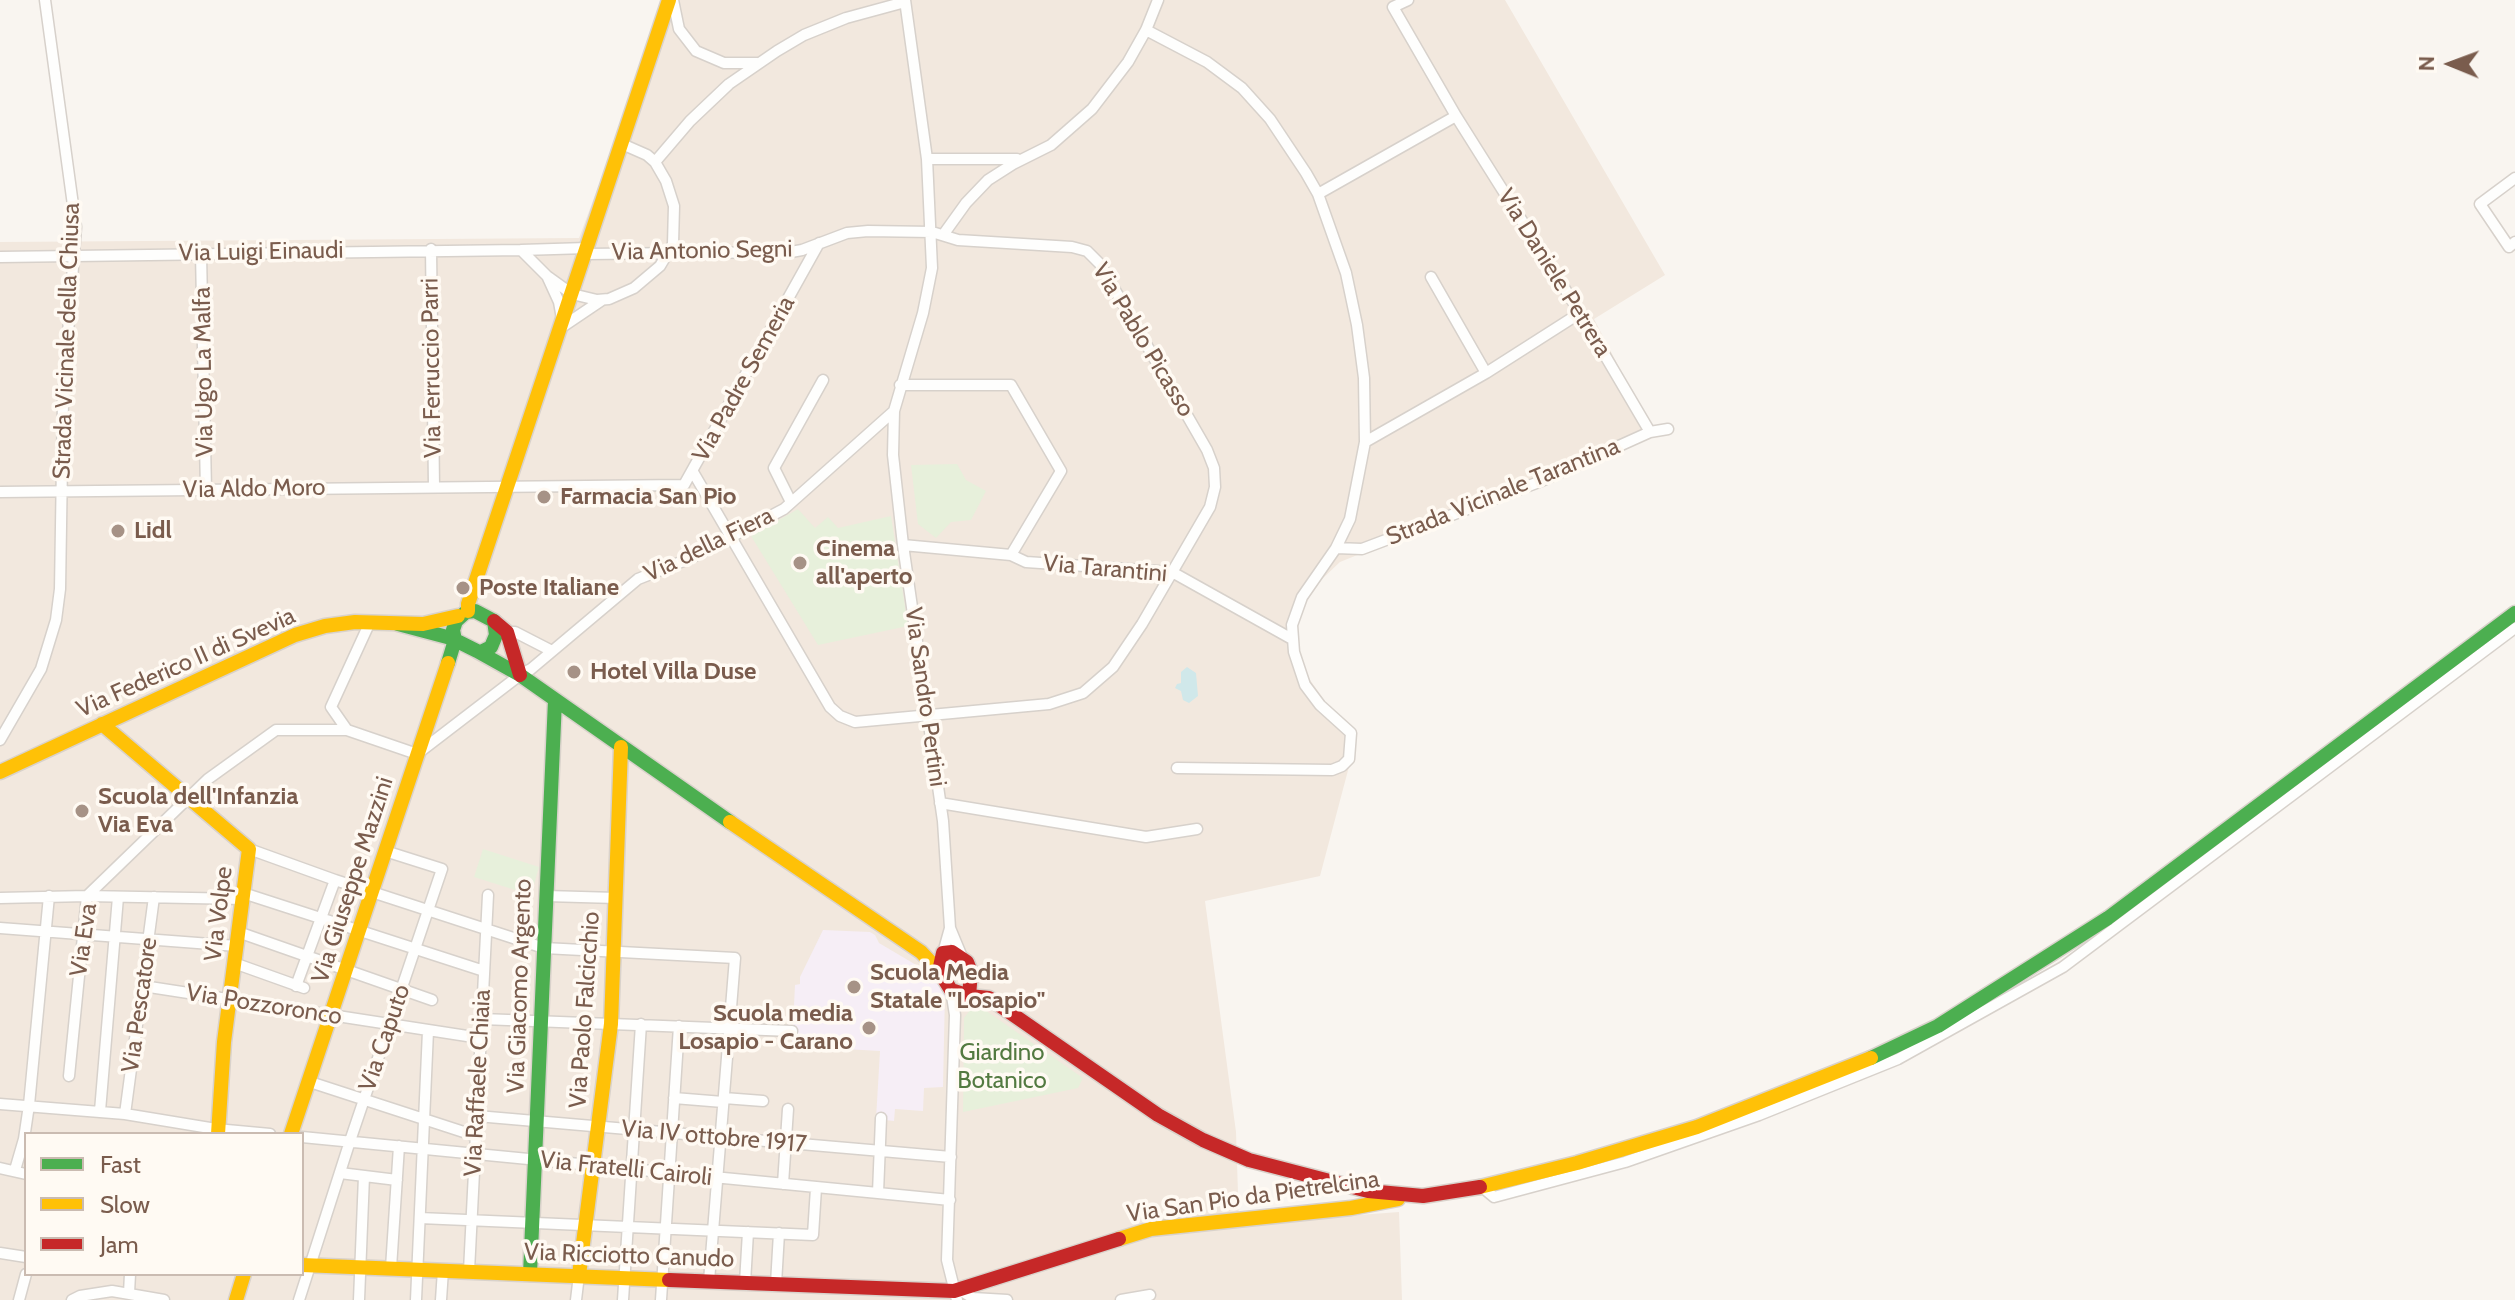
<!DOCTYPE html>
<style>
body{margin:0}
#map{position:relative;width:2515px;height:1300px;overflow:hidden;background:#f9f5f0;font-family:Cabin,sans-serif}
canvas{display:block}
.legend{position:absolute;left:24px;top:1132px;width:280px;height:144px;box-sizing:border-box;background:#fffaf3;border:2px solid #cabbb1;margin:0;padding:10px 14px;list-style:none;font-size:24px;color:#7a5c4d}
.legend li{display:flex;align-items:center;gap:16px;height:40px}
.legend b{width:40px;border:2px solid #cabbb1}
.north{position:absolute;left:2411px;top:24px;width:80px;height:80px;-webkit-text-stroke:6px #fffaf3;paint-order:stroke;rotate:271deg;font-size:22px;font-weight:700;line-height:32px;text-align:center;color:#7a5c4d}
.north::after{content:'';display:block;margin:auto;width:28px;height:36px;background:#7a5c4d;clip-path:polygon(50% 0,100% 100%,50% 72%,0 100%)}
</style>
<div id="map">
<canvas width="2515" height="1300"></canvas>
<ul class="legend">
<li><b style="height:10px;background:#4caf50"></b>Fast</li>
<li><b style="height:10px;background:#ffc107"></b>Slow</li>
<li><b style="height:10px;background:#c62828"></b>Jam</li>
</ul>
<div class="north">N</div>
</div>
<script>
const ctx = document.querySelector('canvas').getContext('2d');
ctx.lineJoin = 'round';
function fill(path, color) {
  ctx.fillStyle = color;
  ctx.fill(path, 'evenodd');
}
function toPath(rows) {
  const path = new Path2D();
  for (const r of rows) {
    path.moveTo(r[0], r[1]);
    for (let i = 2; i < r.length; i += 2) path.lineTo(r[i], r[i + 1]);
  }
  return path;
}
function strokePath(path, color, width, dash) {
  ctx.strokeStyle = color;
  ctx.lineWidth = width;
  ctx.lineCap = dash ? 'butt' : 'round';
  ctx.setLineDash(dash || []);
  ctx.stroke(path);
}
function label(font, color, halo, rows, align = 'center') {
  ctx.font = font + ' Cabin,sans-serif';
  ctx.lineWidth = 7;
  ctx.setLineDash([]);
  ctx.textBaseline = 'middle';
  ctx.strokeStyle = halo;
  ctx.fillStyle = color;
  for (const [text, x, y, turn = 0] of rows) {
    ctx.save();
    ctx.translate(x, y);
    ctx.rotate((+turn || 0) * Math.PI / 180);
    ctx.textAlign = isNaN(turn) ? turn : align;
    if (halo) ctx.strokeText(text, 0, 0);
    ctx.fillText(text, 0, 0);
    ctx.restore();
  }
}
const residential = toPath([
 [668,0,1505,0,1665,275,1594,319,1654,435,1340,562,1320,581,1305,604,1297,627,1298,653,1308,677,1355,744,1320,876,1205,901,1236,1132,1239,1224,1399,1212,1402,1300,0,1300,0,242,579,238],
 [26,1134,302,1134,302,1274,26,1274]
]);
const education = toPath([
 [823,930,870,932,875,935,879,943,923,969,945,992,943,1087,924,1088,923,1111,895,1109,894,1121,876,1119,880,1051,792,1046,795,985,800,984,800,977]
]);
const green = toPath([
 [957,464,966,480,986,491,971,520,951,522,936,538,918,524,911,465],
 [798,509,815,528,828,517,838,528,891,516,908,626,818,645,751,536],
 [483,849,539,867,531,895,474,877],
 [982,1008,1083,1078,1078,1088,963,1112,964,1018,970,1010]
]);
const water = toPath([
 [1187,667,1196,673,1198,696,1189,703,1183,700,1181,691,1175,688,1177,684,1181,683,1181,672]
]);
const street = toPath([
 [673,0,679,29,696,51,724,63,757,63],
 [905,0,927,159,932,268,923,313,894,411,893,455,903,545,943,821,950,928,943,953],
 [1146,30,1207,62,1242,88,1270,119,1306,173,1318,194,1346,273,1357,325,1364,378,1365,442,1350,519,1336,548,1302,597,1292,625,1294,652,1305,685,1320,705,1351,733,1349,759,1342,766,1332,770,1177,768],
 [1456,116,1580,313,1650,432],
 [927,159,1017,159],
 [655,162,690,121,729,84,777,51,804,35,846,18,905,2],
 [2515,178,2480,204,2509,247,2515,242],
 [1318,194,1456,116,1393,7,1408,0],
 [943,235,966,203,988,180,1013,164,1051,145,1092,109,1128,62,1146,30,1158,0],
 [587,248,521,250,547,276,572,294,597,300,609,299,634,288,660,266,673,244,674,206,666,181,655,162,647,155,622,144],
 [431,249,434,487],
 [201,254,206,490],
 [585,254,791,252,802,250,847,233,868,231,932,232,958,240,1072,247,1087,251,1100,264,1207,450,1214,468,1215,487,1210,507,1142,624,1113,667,1083,693,1049,704,855,722,840,716,830,707,693,472],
 [0,257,521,250],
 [1431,277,1486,373],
 [548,278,559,302,562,319],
 [559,329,602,300],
 [900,385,1011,385,1061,471,1011,555],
 [1365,442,1486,373,1580,313],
 [0,492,684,485,819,243],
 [791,502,774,468,823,380],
 [903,545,1011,555,1026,562,1172,572,1292,639],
 [1336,548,1362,549,1539,482,1650,432,1668,429],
 [507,632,515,632,552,651],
 [347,730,331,707,370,622],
 [0,740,41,669,56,620,60,589,63,400,76,227,45,0],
 [940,803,1146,837,1197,829],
 [249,849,335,880,544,948,735,958,709,1281],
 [243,893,484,971],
 [546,896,616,898],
 [0,898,87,896,243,899],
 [0,928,237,946],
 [950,928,962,957],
 [238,932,432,1000],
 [234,963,304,988],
 [143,986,480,1038],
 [296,986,335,880],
 [951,990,955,1015,947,1260,957,1300],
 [482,1019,792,1031],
 [69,1076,87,896,208,779,276,730,347,730,417,754,520,675,531,669,638,579,691,558,784,509,894,411],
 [310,1082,476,1136],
 [674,1098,723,1102],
 [724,1098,763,1101],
 [0,1104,125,1114,216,1129,270,1134],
 [100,1111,118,897],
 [125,1114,154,897],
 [477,1116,951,1157],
 [302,1137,950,1200],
 [0,1168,26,1174],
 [15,1170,24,1139,29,1105,49,896],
 [340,1173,397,1180],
 [783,1184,788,1109],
 [1482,1187,1494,1197,1625,1162,1759,1115,1898,1059,2063,967,2515,628],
 [878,1193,881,1118],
 [420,1218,813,1235,816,1188],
 [0,1253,26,1257],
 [391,1268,399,1146],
 [469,1271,488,895],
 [745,1283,748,1232],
 [776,1284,779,1233],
 [958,1289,973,1298,1007,1300],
 [129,1293,130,1274],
 [19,1300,26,1274],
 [72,1300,80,1296,112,1291,164,1300],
 [299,1300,350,1141,442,869,385,851],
 [359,1300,364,1176],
 [416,1300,428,1031],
 [441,1300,443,1270],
 [576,1300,579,1275],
 [623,1300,641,1024],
 [661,1300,679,1026],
 [1121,1300,1150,1295]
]);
const fast = toPath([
 [398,624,447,637,455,640,477,651,481,652,491,647,496,635,494,621,475,611,466,612,456,621,453,630,455,640,448,663],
 [477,651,520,675,730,822],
 [1871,1058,1938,1026,2108,918,2515,613],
 [530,1274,555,700]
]);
const slow = toPath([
 [468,611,468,604,669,0],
 [102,724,249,849,224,1042,218,1134],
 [0,772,295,635,325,626,355,622,423,624,458,616],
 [730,822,921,952,939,971],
 [291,1134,448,663],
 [1480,1187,1577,1163,1697,1127,1871,1058],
 [1119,1239,1151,1229,1351,1208,1398,1199],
 [302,1265,669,1280],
 [579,1275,611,1024,621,747],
 [236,1300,244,1274]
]);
const jam = toPath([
 [494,621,507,632,520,675],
 [969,996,971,972,967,962,952,952,943,953,939,971,951,990,969,996,989,998,1158,1115,1203,1140,1249,1160,1368,1191,1423,1196,1480,1187],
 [669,1280,954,1291,1119,1239]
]);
const markers = [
 [544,497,8,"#a69286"],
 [118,531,8,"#a69286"],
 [800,563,8,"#a69286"],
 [463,588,8,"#a69286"],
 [574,672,8,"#a69286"],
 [82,811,8,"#a69286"],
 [854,987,8,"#a69286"],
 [869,1028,8,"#a69286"]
];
const streetNames = [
 ["Via Antonio Segni",702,251,-1],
 ["Via Luigi Einaudi",261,252,-1],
 ["Via Daniele Petrera",1554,273,58],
 ["Via Pablo Picasso",1143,340,59],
 ["Strada Vicinale della Chiusa",67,341,-88],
 ["Via Ferruccio Parri",432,368,-91],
 ["Via Ugo La Malfa",204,372,-91],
 ["Via Padre Semeria",744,379,-61],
 ["Via Aldo Moro",254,489,-1],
 ["Strada Vicinale Tarantina",1503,492,-22],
 ["Via della Fiera",709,545,-26],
 ["Via Tarantini",1105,569,5],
 ["Via Federico II di Svevia",186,663,-24],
 ["Via Sandro Pertini",925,697,82],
 ["Via Giuseppe Mazzini",353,880,-72],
 ["Via Volpe",219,914,-83],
 ["Via Eva",84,940,-82],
 ["Via Giacomo Argento",520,986,-88],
 ["Via Pescatore",140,1005,-82],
 ["Via Pozzoronco",264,1005,9],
 ["Via Paolo Falcicchio",585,1010,-86],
 ["Via Caputo",385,1038,-71],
 ["Via Raffaele Chiaia",478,1083,-87],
 ["Via IV ottobre 1917",714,1137,5],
 ["Via Fratelli Cairoli",626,1169,6],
 ["Via San Pio da Pietrelcina",1253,1197,-8],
 ["Via Ricciotto Canudo",629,1256,2]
];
const poiNames = [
 ["Farmacia San Pio",560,497],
 ["Lidl",134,531],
 ["Cinema",816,549],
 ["all'aperto",816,577],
 ["Poste Italiane",479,588],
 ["Hotel Villa Duse",590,672],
 ["Scuola dell'Infanzia",98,797],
 ["Via Eva",98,825],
 ["Scuola Media",870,973],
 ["Statale \"Losapio\"",870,1001],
 ["Scuola media",853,1014,"right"],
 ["Losapio - Carano",853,1042,"right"]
];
const parkNames = [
 ["Giardino",1002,1053],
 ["Botanico",1002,1081]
];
fill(residential, '#f2e8de');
fill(education, '#f6eef6');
fill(green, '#e7f0db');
fill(water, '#d0e8ea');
strokePath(street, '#d7d1cb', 13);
strokePath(fast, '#d9d2cb', 17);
strokePath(slow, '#d9d2cb', 17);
strokePath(jam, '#d9d2cb', 17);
strokePath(street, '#fefefd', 10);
strokePath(fast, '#4caf50', 14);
strokePath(slow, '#ffc107', 14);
strokePath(jam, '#c62828', 14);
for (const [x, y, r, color] of markers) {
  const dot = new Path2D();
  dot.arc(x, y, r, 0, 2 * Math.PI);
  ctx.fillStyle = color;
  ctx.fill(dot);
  strokePath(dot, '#fffaf3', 3);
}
label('24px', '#7a5c4d', '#fffaf3', streetNames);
label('bold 24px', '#7a5c4d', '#fffaf3', poiNames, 'left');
label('24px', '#537a41', '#fffaf3', parkNames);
</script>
